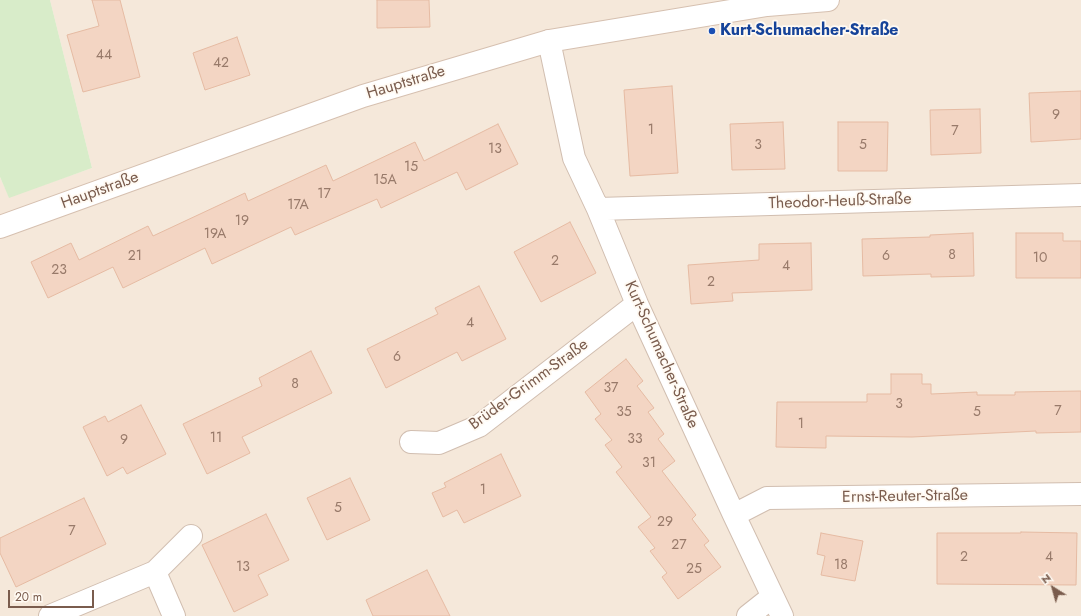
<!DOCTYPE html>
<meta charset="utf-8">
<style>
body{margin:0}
#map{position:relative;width:1081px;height:616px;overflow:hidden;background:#fdf6ec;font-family:Jost,sans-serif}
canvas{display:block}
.north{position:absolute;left:1033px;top:568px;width:40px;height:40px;-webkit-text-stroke:3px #fffaf3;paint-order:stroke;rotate:323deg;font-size:11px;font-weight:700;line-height:16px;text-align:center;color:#7a5c4d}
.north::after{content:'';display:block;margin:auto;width:14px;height:18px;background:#7a5c4d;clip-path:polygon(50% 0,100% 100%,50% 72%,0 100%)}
.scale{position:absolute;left:8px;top:590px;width:86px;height:18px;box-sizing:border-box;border:2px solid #7a5c4d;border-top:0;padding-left:5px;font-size:12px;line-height:14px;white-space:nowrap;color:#7a5c4d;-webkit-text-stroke:3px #fffaf3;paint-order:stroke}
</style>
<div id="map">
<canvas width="1081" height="616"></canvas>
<div class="north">N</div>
<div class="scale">20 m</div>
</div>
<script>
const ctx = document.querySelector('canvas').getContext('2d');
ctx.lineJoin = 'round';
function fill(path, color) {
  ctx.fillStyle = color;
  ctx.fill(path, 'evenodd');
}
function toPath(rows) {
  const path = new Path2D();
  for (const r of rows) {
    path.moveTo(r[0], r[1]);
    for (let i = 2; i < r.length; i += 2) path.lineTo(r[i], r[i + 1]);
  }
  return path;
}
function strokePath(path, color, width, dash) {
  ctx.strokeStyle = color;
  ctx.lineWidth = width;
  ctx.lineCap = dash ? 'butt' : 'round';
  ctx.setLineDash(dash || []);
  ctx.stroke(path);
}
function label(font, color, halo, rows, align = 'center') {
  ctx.font = font + ' Jost,sans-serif';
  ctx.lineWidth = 3.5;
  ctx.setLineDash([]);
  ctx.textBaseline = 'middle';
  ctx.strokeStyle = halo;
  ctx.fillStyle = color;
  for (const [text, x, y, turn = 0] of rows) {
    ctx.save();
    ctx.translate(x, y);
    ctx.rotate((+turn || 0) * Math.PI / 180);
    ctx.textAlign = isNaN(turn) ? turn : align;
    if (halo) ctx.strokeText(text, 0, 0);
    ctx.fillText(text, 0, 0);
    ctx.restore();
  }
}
const residential = toPath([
 [50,0,1081,0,1081,616,0,616,0,177,9,197,92,168]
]);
const green = toPath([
 [0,0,50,0,92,168,9,198,0,177]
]);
const building = toPath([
 [92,0,120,0,140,77,83,92,67,35,99,26,92,0],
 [377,0,429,0,430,27,377,28,377,0],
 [237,37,250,75,205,90,193,53,237,37],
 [672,86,678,173,630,176,624,90,672,86],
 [1081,91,1081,139,1031,142,1029,93,1081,91],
 [980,109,981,153,931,155,930,110,980,109],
 [783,122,785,169,732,170,730,124,783,122],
 [838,122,888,122,887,171,838,171,838,122],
 [498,124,518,164,466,190,457,172,381,208,377,199,295,235,291,227,212,264,205,248,123,288,113,267,48,298,31,262,71,243,79,260,148,226,153,236,245,193,248,201,326,165,333,181,415,142,424,161,498,124],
 [570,222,596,273,541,302,514,252,570,222],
 [973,233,974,276,931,277,931,274,863,276,862,239,930,237,930,235,973,233],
 [1016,233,1063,233,1063,241,1081,241,1081,278,1016,278,1016,233],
 [811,243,812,290,732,293,733,301,691,304,688,265,759,260,759,244,811,243],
 [479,286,506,339,462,361,457,352,386,388,367,349,438,314,435,308,479,286],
 [311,351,332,393,242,437,250,453,207,474,183,424,262,386,259,378,311,351],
 [626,359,643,381,637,386,654,408,648,412,664,434,658,439,675,461,662,471,696,515,692,519,709,541,704,545,721,567,678,599,662,577,667,573,650,551,655,548,638,527,651,517,616,472,622,467,605,445,612,440,595,419,601,414,585,392,626,359],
 [891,374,922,374,922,384,931,384,931,394,977,392,977,395,1015,395,1015,392,1081,391,1081,432,1036,433,1036,431,912,437,826,436,826,448,776,447,777,402,867,402,867,394,891,394,891,374],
 [141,405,166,454,127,474,123,467,107,476,83,427,105,416,108,422,141,405],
 [501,454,521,496,464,523,457,510,443,517,432,493,446,487,444,483,501,454],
 [350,478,370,520,327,540,307,498,350,478],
 [84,498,106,544,16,587,0,553,0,538,84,498],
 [266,514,289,560,258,575,268,595,234,612,202,545,266,514],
 [1021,532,1077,533,1076,585,937,584,937,533,1021,533,1021,532],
 [821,533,863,541,855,581,821,575,825,556,817,554,821,533],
 [427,570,450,616,373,616,366,600,427,570]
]);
const street = toPath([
 [549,41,574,158,598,209,637,304,734,515,782,616],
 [598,209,1081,195],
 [411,442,439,443,479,426,637,304],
 [734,515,767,498,1081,494],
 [155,572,191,536],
 [50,616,155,572,174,616],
 [748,616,772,597]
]);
const secondary = toPath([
 [0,227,363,96,549,41,767,5,828,0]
]);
const markers = [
 [712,31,4,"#1a4fb4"]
];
const numberNames = [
 ["44",104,56],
 ["42",221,64],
 ["9",1056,116],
 ["1",651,131],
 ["7",955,132],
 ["3",758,146],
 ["5",863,146],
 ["13",495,150],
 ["15",411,168],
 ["15A",385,181],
 ["17",324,195],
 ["17A",298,206],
 ["19",242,222],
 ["19A",215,235],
 ["8",952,256],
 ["21",135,257],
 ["6",886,257],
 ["10",1040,259],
 ["2",555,262],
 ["4",786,267],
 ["23",59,271],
 ["2",711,283],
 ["4",470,324],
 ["6",397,358],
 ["8",295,385],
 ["37",611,389],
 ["3",899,405],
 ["7",1058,412],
 ["35",624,413],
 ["5",977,413],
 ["1",801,425],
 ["11",216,439],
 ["33",635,440],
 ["9",124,441],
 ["31",649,464],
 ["1",483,491],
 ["5",338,509],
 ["29",665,523],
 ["7",72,532],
 ["27",679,546],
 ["2",964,558],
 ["4",1049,558],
 ["18",841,566],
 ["13",243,568],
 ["25",694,570]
];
const transitNames = [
 ["Kurt-Schumacher-Straße",720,31]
];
const streetNames = [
 ["Hauptstraße",406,83,-17],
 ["Hauptstraße",100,191,-20],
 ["Theodor-Heuß-Straße",840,202,-2],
 ["Kurt-Schumacher-Straße",661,355,66],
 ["Brüder-Grimm-Straße",529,385,-36],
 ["Ernst-Reuter-Straße",905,497,-1]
];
fill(residential, '#f5e8da');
fill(green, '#d8ecc9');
fill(building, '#f3d5c3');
strokePath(building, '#e6bba3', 1);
strokePath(street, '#d1beb0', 24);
strokePath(secondary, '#d6c0b0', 24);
strokePath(street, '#fff', 22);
strokePath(secondary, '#fff', 22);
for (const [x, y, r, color] of markers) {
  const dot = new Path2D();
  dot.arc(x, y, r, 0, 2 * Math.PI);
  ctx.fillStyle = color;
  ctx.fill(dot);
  strokePath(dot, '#fffaf3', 1.5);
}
label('14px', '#987a6a', null, numberNames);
label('bold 16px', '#164399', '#fffaf3', transitNames, 'left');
label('16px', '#7a5c4d', '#fffaf3', streetNames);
</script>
